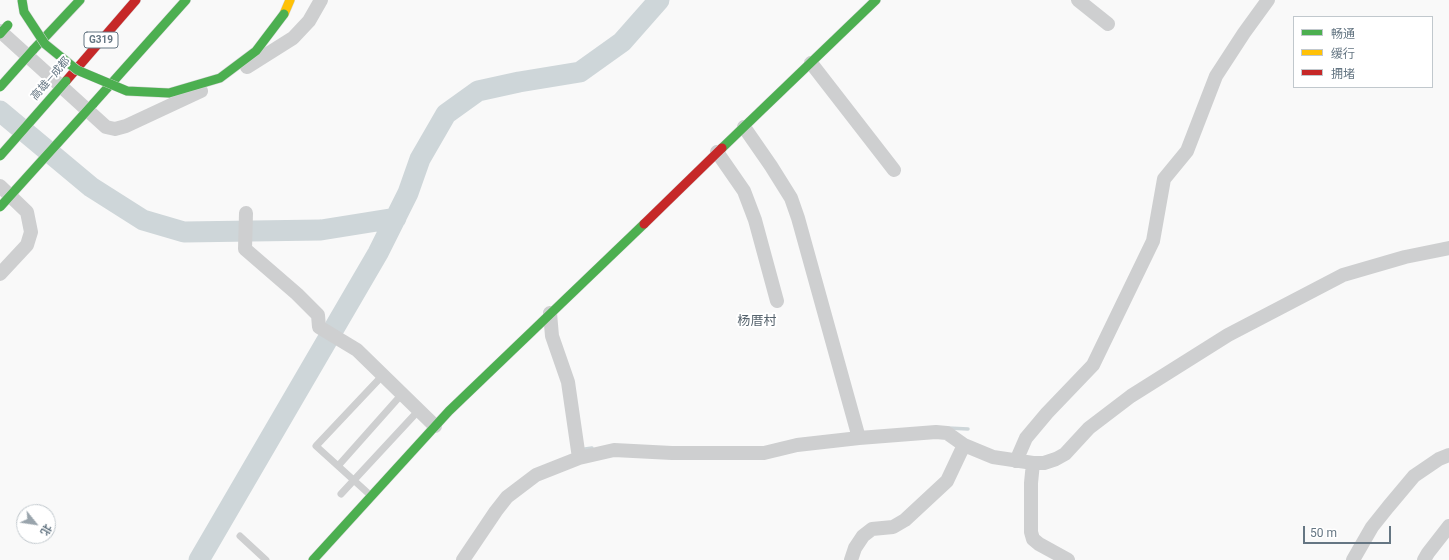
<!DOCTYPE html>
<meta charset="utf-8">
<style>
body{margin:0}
#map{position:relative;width:1449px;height:560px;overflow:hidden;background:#f9f9f9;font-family:Roboto,"Noto Sans SC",sans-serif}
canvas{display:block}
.legend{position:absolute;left:1293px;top:16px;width:140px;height:72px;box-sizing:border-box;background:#fff;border:1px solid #c1c8cd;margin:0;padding:5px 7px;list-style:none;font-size:12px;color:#657683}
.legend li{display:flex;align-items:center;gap:8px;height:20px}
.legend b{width:20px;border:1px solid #c1c8cd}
.north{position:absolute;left:16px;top:504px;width:40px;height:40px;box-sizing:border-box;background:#fff;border:1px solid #c1c8cd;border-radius:50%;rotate:120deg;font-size:11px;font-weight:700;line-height:16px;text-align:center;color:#657683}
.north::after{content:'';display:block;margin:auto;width:14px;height:18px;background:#99a4ac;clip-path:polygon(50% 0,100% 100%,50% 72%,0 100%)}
.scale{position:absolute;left:1303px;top:526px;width:88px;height:18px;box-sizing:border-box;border:2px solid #657683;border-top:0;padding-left:5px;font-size:12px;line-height:14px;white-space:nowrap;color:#657683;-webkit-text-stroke:3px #fff;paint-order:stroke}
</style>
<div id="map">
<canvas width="1449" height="560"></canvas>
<ul class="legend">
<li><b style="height:5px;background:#4caf50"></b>畅通</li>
<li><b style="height:5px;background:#ffc107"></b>缓行</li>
<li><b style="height:5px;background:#c62828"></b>拥堵</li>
</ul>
<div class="north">北</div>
<div class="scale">50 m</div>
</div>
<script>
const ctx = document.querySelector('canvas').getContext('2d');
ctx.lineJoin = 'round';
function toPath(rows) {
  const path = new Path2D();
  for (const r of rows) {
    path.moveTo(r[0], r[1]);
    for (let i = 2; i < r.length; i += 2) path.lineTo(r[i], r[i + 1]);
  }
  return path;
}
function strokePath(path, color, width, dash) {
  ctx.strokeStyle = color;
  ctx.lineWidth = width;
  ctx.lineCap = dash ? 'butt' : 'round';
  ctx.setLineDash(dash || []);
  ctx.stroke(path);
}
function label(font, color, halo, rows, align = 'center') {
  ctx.font = font + ' Roboto,"Noto Sans SC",sans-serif';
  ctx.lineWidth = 4;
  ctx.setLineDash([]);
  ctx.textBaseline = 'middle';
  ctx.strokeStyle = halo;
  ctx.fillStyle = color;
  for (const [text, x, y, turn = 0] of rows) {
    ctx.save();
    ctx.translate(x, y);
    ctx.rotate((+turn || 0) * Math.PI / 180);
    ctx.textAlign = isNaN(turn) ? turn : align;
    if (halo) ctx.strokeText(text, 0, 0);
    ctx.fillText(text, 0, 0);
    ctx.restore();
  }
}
const stream = toPath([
 [948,428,968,429],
 [585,449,592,448]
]);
const river = toPath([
 [0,111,91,187,143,220,184,232,321,230,396,218],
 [199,560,378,253,408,193,420,159,446,114,478,91,519,82,580,72,622,42,659,0]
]);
const lane = toPath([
 [338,466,402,394],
 [341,494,419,410],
 [369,494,316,446,383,375],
 [240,536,266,560]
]);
const street = toPath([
 [1078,0,1108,24],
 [0,31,106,127,115,129,126,126,201,91],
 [811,63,894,170],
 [247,67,293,38,309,21,321,0],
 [744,127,771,166,791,198,798,218,859,438],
 [717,152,744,191,755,220,777,301],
 [0,186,27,212,31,232,27,245,0,274],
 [246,213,245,249,297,294,318,315,319,327,357,350,435,426],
 [550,313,552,336,568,382,579,458],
 [1016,461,1026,438,1047,413,1093,365,1153,241,1164,179,1187,151,1216,76,1244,33,1268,0],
 [463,560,496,511,507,497,536,475,579,458,614,450,672,453,764,453,797,445,859,438,936,432,947,433,964,445,993,457,1033,463],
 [851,560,855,548,863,536,872,529,893,527,905,520,947,481,964,445],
 [1068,560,1039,544,1033,539,1031,532,1031,483,1033,463,1044,463,1056,459,1065,454,1089,428,1131,396,1228,335,1343,275,1405,257,1449,248],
 [1353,560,1372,527,1388,507,1414,476,1439,459,1449,455],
 [1424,560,1428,553,1449,526]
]);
const fast = toPath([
 [33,50,80,0],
 [93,104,186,0],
 [722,148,876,0],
 [313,560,449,411,644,224]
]);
const slow = toPath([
 [284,14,290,0]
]);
const jam = toPath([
 [66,81,136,0],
 [644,224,722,148]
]);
const fastBridge = toPath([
 [22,0,24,12,45,44,77,70,127,91,169,93,220,78,256,51,284,14],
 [0,34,8,25],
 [0,87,33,50],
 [0,156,66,81],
 [0,207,93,104]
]);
const shields = [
 [101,40,34]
];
const shieldNames = [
 ["G319",101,40]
];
const streetNames = [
 ["高雄—成都",51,79,-49]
];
const quarterNames = [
 ["杨厝村",757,322]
];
strokePath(stream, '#ced6d9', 3.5);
strokePath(river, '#ced6d9', 21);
strokePath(fast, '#d5d6d7', 10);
strokePath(slow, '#d5d6d7', 10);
strokePath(jam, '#d5d6d7', 10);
strokePath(lane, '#cecfd0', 7);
strokePath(street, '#cecfd0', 14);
strokePath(fast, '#4caf50', 9);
strokePath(slow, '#ffc107', 9);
strokePath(jam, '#c62828', 9);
strokePath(fastBridge, '#d5d6d7', 10, []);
strokePath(fastBridge, '#4caf50', 9);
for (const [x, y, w] of shields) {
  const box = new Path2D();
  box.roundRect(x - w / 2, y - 8, w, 16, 3);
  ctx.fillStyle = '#fff';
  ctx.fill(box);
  strokePath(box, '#657683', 1);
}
label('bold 10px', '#657683', null, shieldNames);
label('11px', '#657683', '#fff', streetNames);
label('13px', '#57646e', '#fff', quarterNames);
</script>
